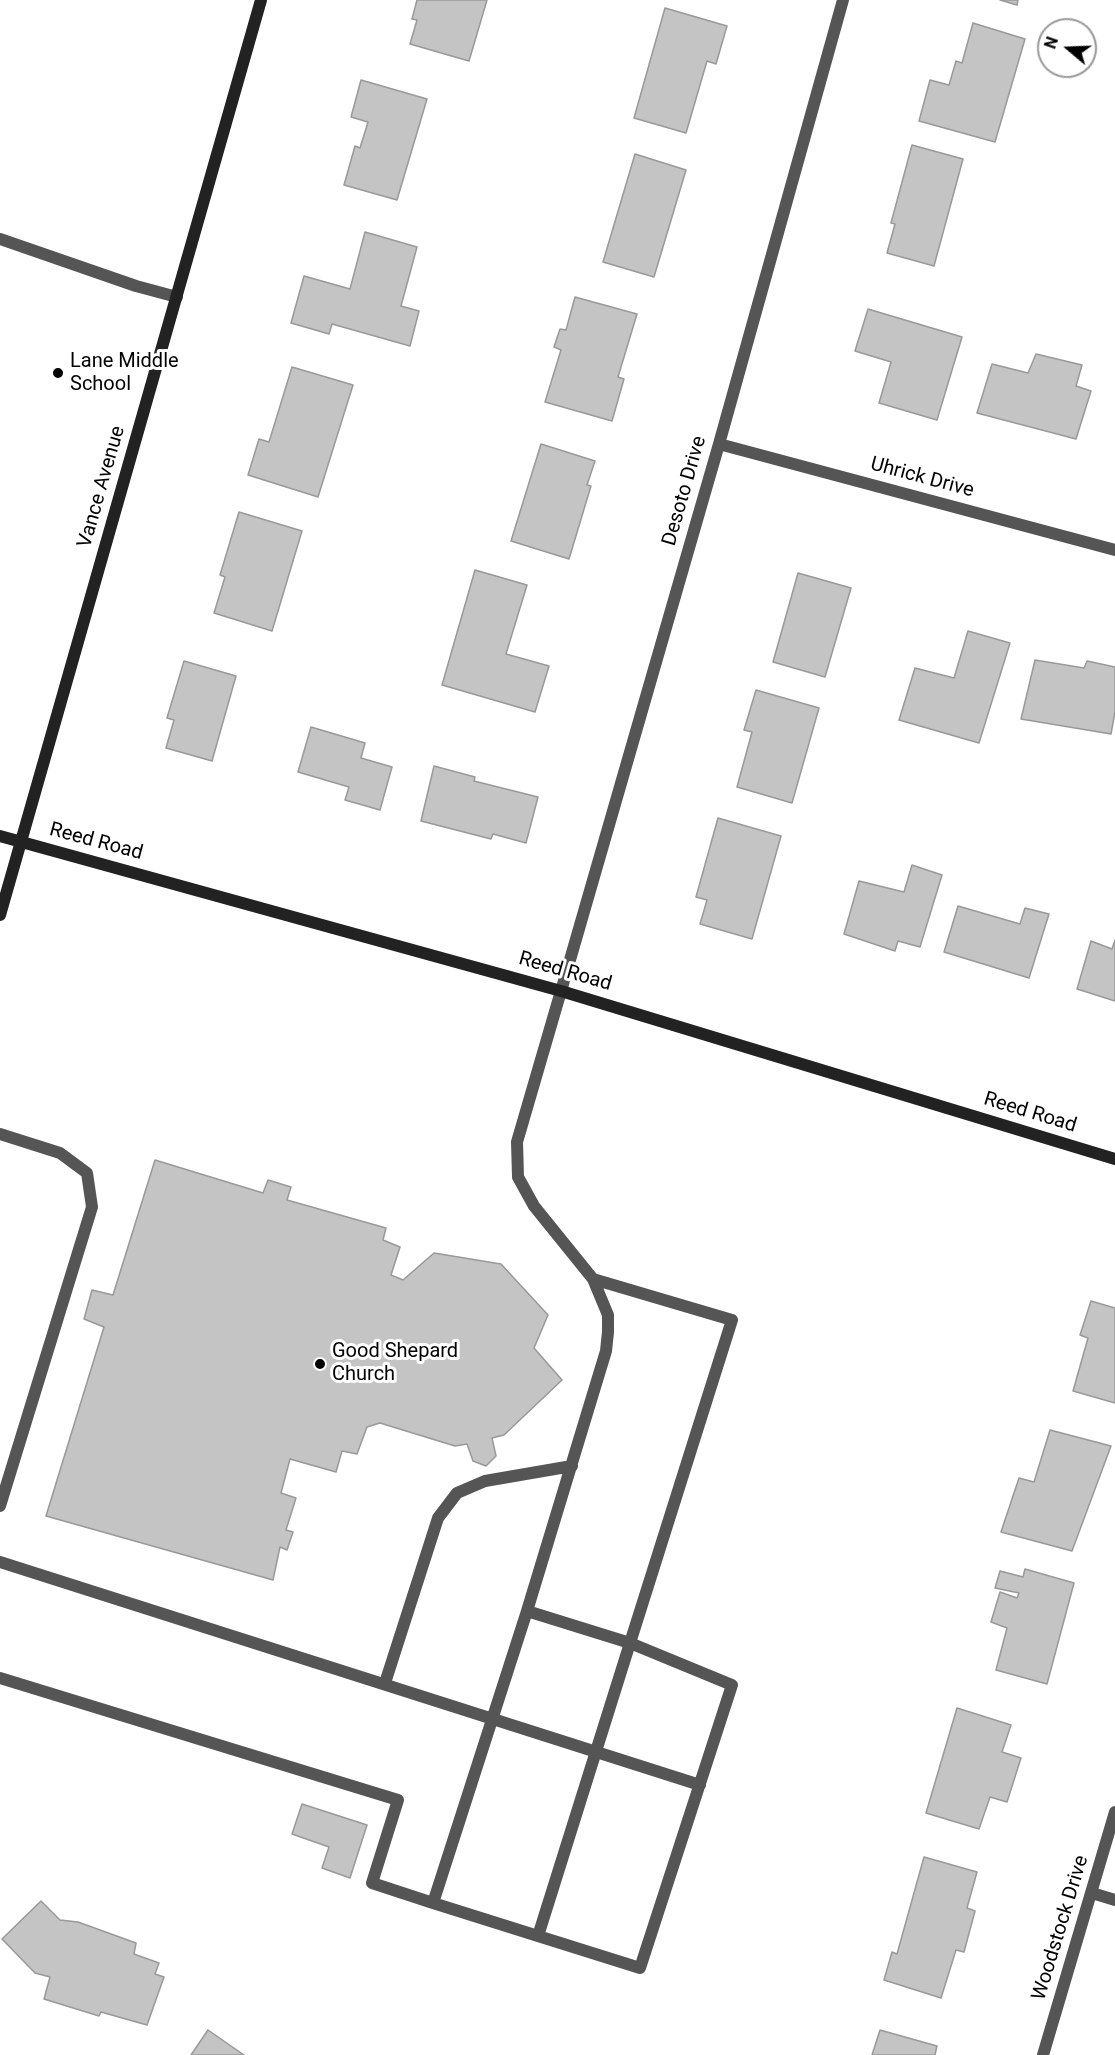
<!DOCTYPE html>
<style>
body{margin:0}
#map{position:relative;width:1115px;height:2055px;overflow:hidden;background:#fff;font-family:Roboto,sans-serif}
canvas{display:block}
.north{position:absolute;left:1037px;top:18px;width:60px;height:60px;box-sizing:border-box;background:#fff;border:2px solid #999;border-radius:50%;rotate:289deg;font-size:16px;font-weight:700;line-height:24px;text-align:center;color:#000}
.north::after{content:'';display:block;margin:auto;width:21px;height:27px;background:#000;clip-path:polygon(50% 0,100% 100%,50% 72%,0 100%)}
</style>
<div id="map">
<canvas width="1115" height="2055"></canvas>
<div class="north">N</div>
</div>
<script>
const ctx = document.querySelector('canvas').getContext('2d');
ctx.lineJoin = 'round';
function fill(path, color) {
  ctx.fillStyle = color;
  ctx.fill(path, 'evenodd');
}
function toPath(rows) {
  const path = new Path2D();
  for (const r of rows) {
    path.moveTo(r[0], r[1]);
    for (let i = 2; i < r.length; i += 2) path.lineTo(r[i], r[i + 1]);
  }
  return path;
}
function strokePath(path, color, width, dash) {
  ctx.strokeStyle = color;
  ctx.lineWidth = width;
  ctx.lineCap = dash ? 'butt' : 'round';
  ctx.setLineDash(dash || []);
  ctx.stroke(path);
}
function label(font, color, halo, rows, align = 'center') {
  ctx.font = font + ' Roboto,sans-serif';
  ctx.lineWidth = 6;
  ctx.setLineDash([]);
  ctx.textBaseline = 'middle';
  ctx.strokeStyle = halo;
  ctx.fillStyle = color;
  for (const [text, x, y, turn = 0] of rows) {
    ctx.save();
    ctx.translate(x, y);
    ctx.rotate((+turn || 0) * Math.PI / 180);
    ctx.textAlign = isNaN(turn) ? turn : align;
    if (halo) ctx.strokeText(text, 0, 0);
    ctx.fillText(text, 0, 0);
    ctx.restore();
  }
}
const building = toPath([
 [417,0,487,0,469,61,410,44,417,20,412,19,417,0],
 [1000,0,1018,0,1017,5,1000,0],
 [665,8,727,26,716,64,707,61,686,133,634,118,665,8],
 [973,23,1025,39,995,142,919,121,930,80,949,85,956,61,962,63,973,23],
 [361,80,427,99,397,200,344,185,355,146,360,148,368,122,351,117,361,80],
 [912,145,963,159,934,266,887,253,895,224,891,223,912,145],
 [635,154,686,170,654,277,603,262,635,154],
 [365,232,417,247,401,306,419,311,410,346,332,324,329,334,291,323,304,276,350,289,365,232],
 [575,297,637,314,618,377,624,379,612,421,545,402,561,350,554,347,560,329,566,330,575,297],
 [868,309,962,337,937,420,879,403,891,362,855,351,868,309],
 [1036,354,1082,365,1076,386,1091,391,1076,439,977,413,992,364,1028,373,1036,354],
 [292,367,353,385,318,497,248,475,259,439,269,442,292,367],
 [541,444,595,461,587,485,591,486,569,559,511,541,541,444],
 [239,512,302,531,272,631,214,613,225,577,220,575,239,512],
 [475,570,527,585,506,654,549,666,535,712,442,685,475,570],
 [798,573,851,588,825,677,773,662,798,573],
 [968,631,1010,643,979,743,899,720,915,668,954,678,968,631],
 [1035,660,1084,668,1087,661,1115,667,1115,712,1111,734,1021,719,1035,660],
 [184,661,236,676,212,761,166,748,174,720,167,718,184,661],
 [756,690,819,708,792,803,737,787,752,732,744,730,756,690],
 [311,727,365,743,361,758,392,767,380,810,345,800,349,787,298,772,311,727],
 [434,766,475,777,474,781,538,797,526,843,493,834,491,839,421,821,434,766],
 [718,818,781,836,752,939,700,924,707,900,696,897,718,818],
 [912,865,942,875,920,947,898,941,895,951,844,934,859,881,904,892,912,865],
 [958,906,1020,924,1025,908,1049,914,1029,978,944,952,958,906],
 [1115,940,1115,1001,1077,989,1091,941,1112,949,1115,940],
 [155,1160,263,1193,268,1180,291,1187,287,1200,386,1228,383,1240,400,1247,391,1275,403,1280,434,1253,501,1264,548,1315,534,1348,562,1380,504,1435,492,1438,496,1456,486,1466,473,1461,467,1444,455,1446,380,1423,367,1427,357,1454,342,1451,336,1472,290,1459,281,1493,296,1498,286,1530,293,1532,287,1550,280,1547,273,1580,46,1516,104,1327,84,1319,92,1290,113,1295,155,1160],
 [1091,1301,1115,1308,1115,1403,1073,1391,1088,1338,1080,1335,1091,1301],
 [1050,1430,1111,1446,1072,1551,1001,1532,1019,1478,1034,1482,1050,1430],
 [1025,1569,1074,1583,1047,1684,996,1670,1007,1628,991,1622,1000,1592,1017,1598,1019,1593,995,1588,1000,1571,1023,1577,1025,1569],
 [957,1708,1011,1725,1002,1752,1021,1758,1007,1802,990,1797,979,1829,926,1813,957,1708],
 [302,1804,367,1825,350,1878,322,1868,329,1847,292,1834,302,1804],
 [924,1857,977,1872,967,1908,975,1911,964,1952,956,1950,941,1998,884,1980,892,1952,897,1954,924,1857],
 [41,1901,60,1920,78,1922,136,1943,134,1954,159,1963,155,1974,164,1977,147,2025,101,2012,99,2016,44,1999,50,1977,35,1973,2,1939,41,1901],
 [208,2030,244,2055,191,2055,208,2030],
 [880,2030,937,2046,935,2055,872,2055,880,2030]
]);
const lane = toPath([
 [0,239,136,286,177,297],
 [0,1134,60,1153,87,1173,92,1207,0,1506],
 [0,1562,700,1785],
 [527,1611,606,1351,608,1332,608,1315,593,1279,534,1206,518,1177,517,1142,561,991],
 [0,1678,398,1800,372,1883,433,1903],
 [385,1683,438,1518,457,1493,485,1481,572,1466],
 [538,1936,640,1968,732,1685,630,1643,527,1611,433,1903,538,1936,630,1643,732,1320,593,1279]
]);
const street = toPath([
 [719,444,1115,550],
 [561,991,719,444,843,0],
 [1092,1893,1115,1900],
 [1043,2055,1115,1812]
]);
const secondary = toPath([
 [0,836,561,991,1115,1159],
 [0,915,261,0]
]);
const markers = [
 [58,373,6,"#000"],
 [320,1364,6,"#000"]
];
const poiNames = [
 ["Lane Middle",70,362],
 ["School",70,385],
 ["Good Shepard",332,1352],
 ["Church",332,1375]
];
const streetNames = [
 ["Uhrick Drive",922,478,15],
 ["Vance Avenue",102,487,-74],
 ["Desoto Drive",685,491,-74],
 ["Reed Road",96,842,15],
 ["Reed Road",565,972,16],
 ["Reed Road",1030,1113,17],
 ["Woodstock Drive",1061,1928,-73]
];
fill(building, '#c4c4c4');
strokePath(building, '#999', 1.5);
strokePath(lane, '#555', 12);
strokePath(street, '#555', 12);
strokePath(secondary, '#222', 12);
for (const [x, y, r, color] of markers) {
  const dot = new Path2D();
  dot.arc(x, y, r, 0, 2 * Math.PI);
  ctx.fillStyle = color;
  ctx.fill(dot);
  strokePath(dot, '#fff', 2);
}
label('20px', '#000', '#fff', poiNames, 'left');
label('20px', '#000', '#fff', streetNames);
</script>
